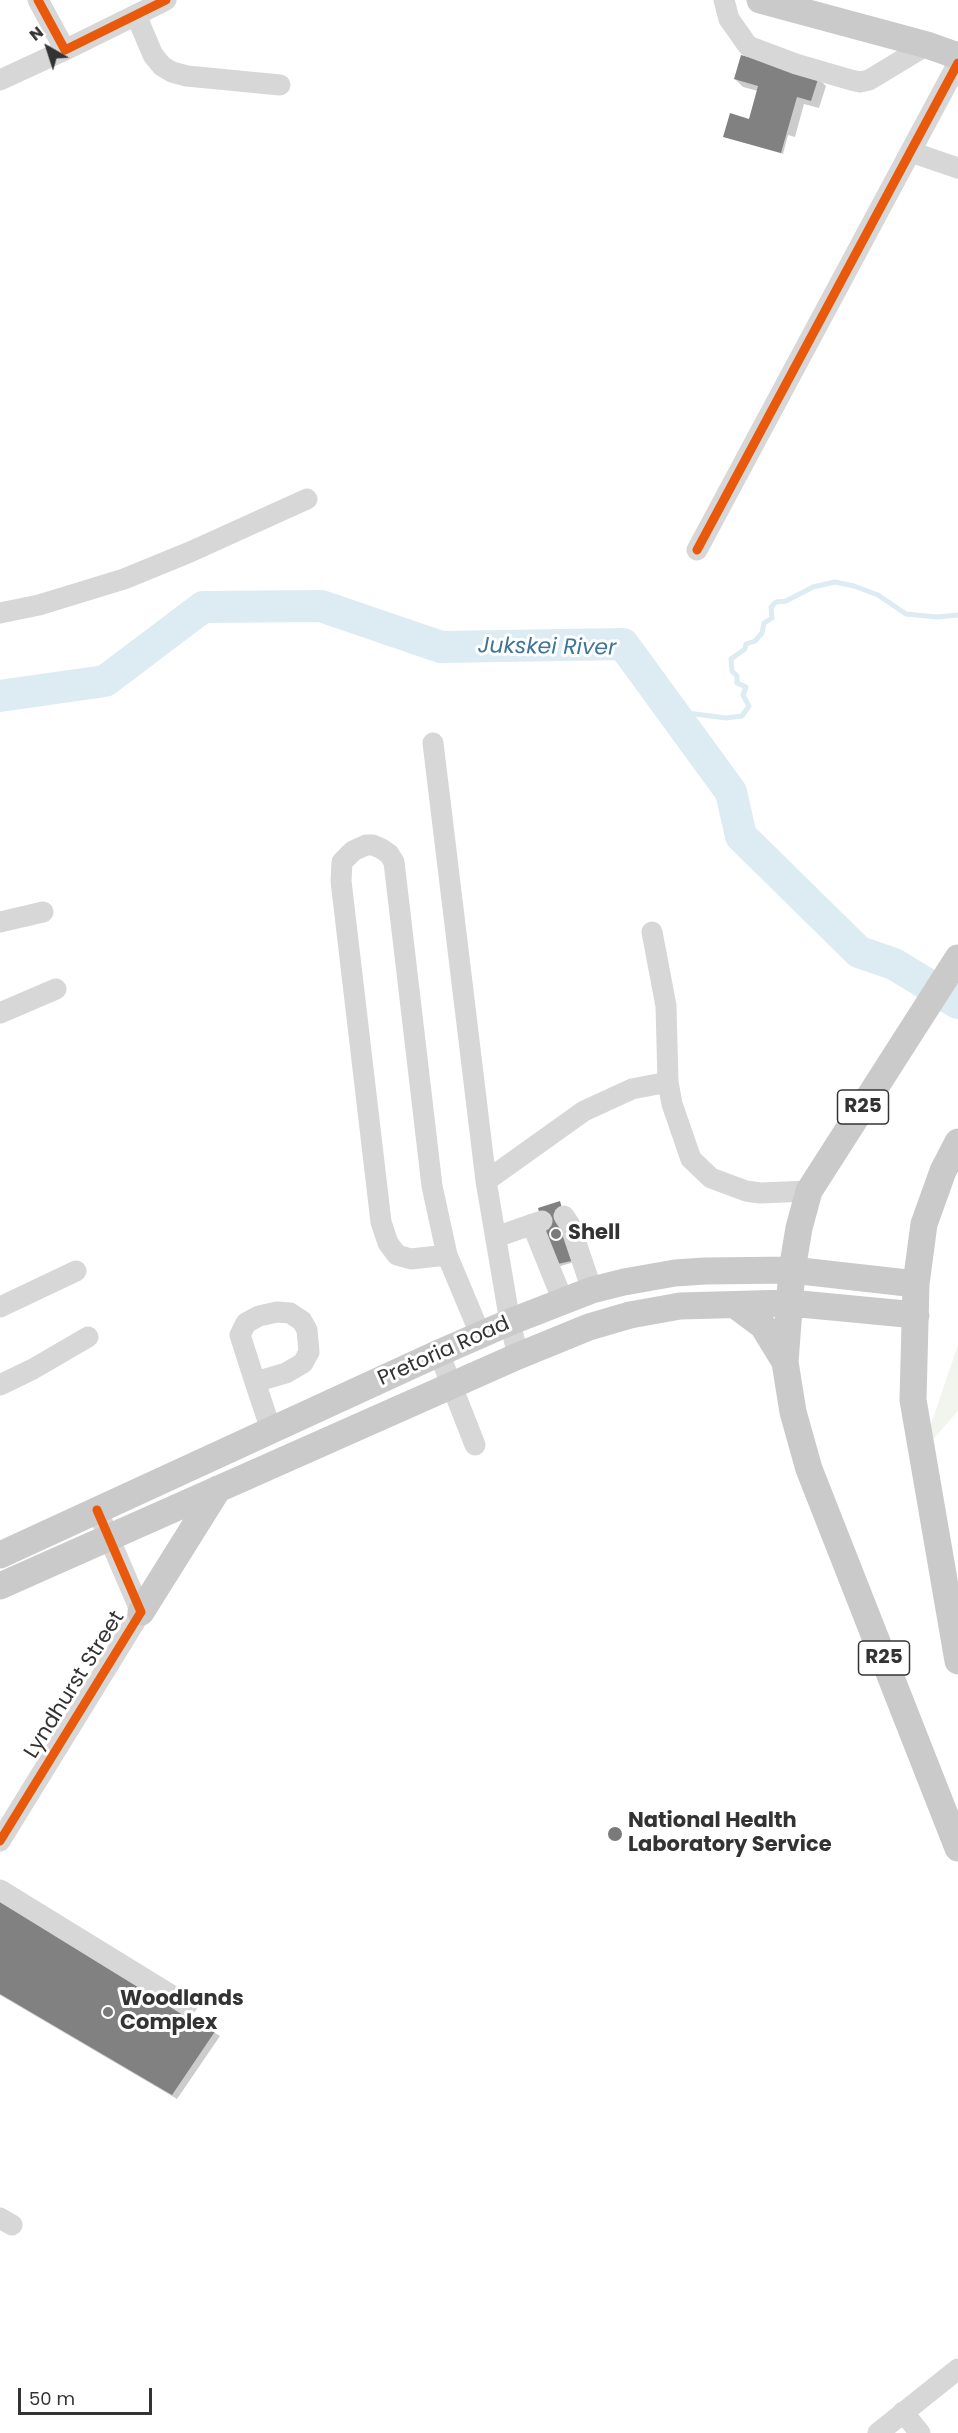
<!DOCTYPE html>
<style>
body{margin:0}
#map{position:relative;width:958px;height:2433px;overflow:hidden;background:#fff;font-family:Poppins,sans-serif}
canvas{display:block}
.north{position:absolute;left:18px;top:18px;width:60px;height:60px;-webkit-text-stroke:4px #fff;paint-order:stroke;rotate:321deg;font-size:16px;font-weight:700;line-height:24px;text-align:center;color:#333}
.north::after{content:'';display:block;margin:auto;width:21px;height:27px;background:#333;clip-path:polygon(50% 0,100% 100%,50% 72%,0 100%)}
.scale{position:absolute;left:18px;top:2388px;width:134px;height:27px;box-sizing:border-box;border:3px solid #333;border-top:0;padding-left:8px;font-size:18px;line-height:21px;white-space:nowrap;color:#333;-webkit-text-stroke:4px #fff;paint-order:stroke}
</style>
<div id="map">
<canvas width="958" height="2433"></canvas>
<div class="north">N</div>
<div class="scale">50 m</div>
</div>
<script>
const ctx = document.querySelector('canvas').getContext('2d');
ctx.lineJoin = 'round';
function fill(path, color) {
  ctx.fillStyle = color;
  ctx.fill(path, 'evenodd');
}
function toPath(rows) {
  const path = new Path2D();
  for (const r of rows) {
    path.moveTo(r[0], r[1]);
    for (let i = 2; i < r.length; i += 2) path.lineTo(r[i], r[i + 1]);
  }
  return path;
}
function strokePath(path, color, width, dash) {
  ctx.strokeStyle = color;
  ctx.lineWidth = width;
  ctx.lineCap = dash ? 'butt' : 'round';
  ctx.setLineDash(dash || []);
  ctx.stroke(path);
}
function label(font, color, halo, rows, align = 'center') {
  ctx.font = font + ' Poppins,sans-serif';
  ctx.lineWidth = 6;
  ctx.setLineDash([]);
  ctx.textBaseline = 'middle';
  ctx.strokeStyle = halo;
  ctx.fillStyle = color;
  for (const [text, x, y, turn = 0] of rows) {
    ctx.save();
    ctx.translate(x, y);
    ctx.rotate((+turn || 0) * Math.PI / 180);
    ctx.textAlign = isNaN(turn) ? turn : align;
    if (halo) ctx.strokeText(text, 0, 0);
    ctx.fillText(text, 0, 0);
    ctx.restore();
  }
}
const green = toPath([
 [958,1345,958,1411,921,1453]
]);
const shadow = toPath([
 [818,78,826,86,819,108,804,104,795,137,788,135,783,154,725,137,754,122,758,91,743,87,735,79],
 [559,1202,578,1261,557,1267],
 [0,1900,220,2036,177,2099,0,1995]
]);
const stream = toPath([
 [672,711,726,718,742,716,749,706,743,695,746,687,737,683,737,676,732,671,731,659,745,649,746,644,755,641,762,633,764,623,772,618,771,607,776,602,786,601,813,587,835,582,854,586,878,595,906,614,937,617,958,615]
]);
const river = toPath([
 [0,696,105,681,203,607,321,606,441,647,623,644,731,792,741,836,859,952,894,964,958,1003]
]);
const building = toPath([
 [741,55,819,76,811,101,797,97,781,153,723,137,730,113,749,119,758,86,734,79],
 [560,1201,576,1260,553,1265,538,1208],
 [0,1899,216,2030,172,2095,0,1994]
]);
const minor = toPath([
 [38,0,65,50,166,0],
 [724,0,729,19,748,46,796,64,851,80,860,82,869,80,927,45],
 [136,15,153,55,162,66,172,72,187,76,280,85],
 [0,80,65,50],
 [911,152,958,168],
 [697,550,958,63],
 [0,613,39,605,124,579,190,552,307,499],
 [433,743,486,1181,510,1322,518,1356],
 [0,922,43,912],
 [652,932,666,1006,668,1082,672,1104,691,1159,711,1178,746,1191,760,1193,809,1191],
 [0,1013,56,989],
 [486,1181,584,1111,632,1089,668,1082],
 [564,1216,570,1225,592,1290],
 [532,1224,563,1301],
 [496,1237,542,1221],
 [447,1255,411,1259,397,1255,388,1243,381,1222,341,881,342,862,353,851,366,845,373,845,382,849,389,854,394,862,432,1186,447,1255,481,1336],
 [0,1307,76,1271],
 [439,1353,475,1445],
 [255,1382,286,1373,303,1363,309,1352,307,1330,302,1321,290,1313,277,1312,259,1316,246,1323,240,1335,255,1382,271,1430],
 [0,1385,33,1369,88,1337],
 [0,1841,141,1612,97,1510],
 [0,1890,187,2005],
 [0,2218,12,2225],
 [903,2412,920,2433],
 [878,2433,958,2369]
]);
const major = toPath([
 [760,0,927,45,958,56],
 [958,958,809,1191,799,1228,792,1270,785,1362,793,1412,809,1469,958,1848],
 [958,1142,943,1171,924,1224,916,1284,913,1400,958,1661],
 [735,1305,763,1326,785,1362],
 [0,1555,439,1353,510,1322,592,1290,624,1282,675,1273,705,1271,792,1270,916,1284],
 [0,1586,518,1356,589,1327,630,1315,680,1306,790,1303,916,1315],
 [141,1612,218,1489]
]);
const cycleway = toPath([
 [38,0,65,50,166,0],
 [697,550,958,63],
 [0,1841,141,1612,97,1510]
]);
const markers = [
 [556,1234,6,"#7a7a7a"],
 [615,1834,8,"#7a7a7a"],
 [108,2012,6,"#7a7a7a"]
];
const shields = [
 [863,1107,51],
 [884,1658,51]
];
const shieldNames = [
 ["R25",863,1107],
 ["R25",884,1658]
];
const poiNames = [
 ["Shell",568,1234],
 ["National Health",628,1822],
 ["Laboratory Service",628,1846],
 ["Woodlands",120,2000],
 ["Complex",120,2024]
];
const streetNames = [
 ["Pretoria Road",444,1352,-24],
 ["Lyndhurst Street",75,1685,-58]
];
const waterNames = [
 ["Jukskei River",547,648,1]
];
fill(green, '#f1f5ed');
fill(shadow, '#0003');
strokePath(stream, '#ddebf3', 5);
strokePath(river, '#ddebf3', 32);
fill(building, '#818181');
strokePath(minor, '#d7d7d7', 21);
strokePath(major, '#cacaca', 27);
strokePath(cycleway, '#e8590c', 9);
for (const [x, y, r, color] of markers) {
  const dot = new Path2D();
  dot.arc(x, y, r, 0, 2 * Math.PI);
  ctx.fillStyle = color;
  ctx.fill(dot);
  strokePath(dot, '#fff', 2);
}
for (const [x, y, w] of shields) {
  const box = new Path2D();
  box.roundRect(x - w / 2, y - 17, w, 34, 4.5);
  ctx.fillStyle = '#fff';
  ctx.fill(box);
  strokePath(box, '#333', 1.5);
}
label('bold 20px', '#333', null, shieldNames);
label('bold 21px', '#333', '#fff', poiNames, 'left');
label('21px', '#333', '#fff', streetNames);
label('italic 22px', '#3f7597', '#fff', waterNames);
</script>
